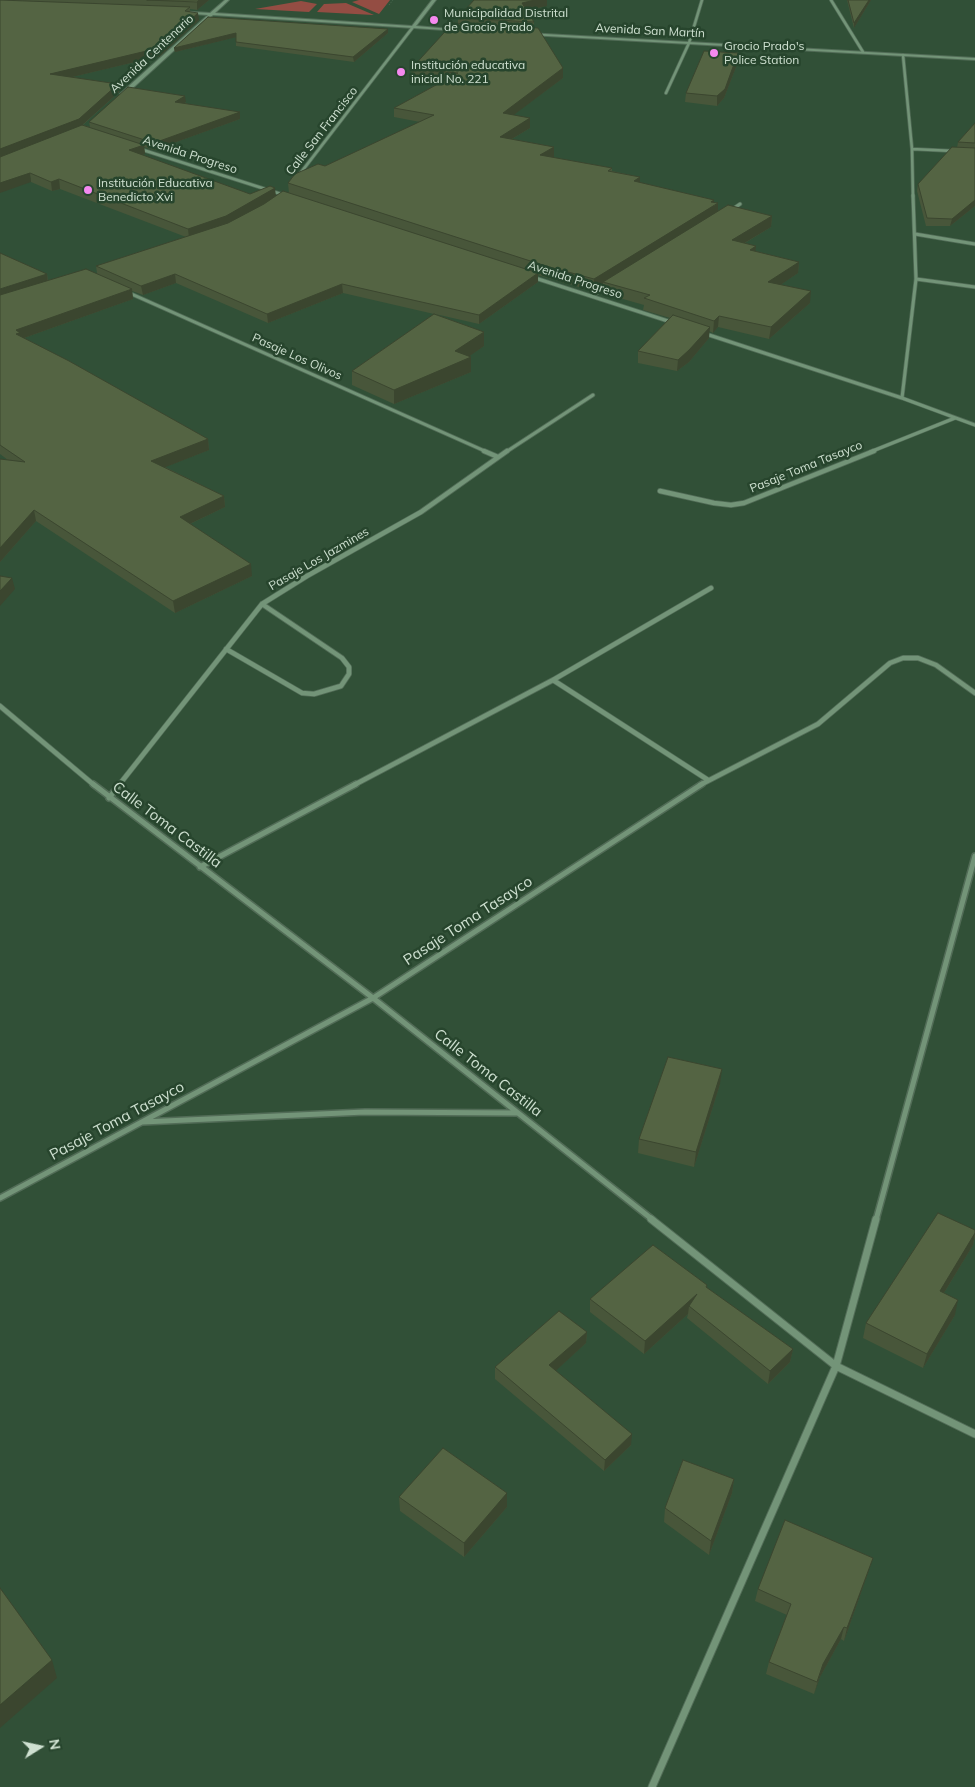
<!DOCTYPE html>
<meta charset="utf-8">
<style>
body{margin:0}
#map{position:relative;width:975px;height:1787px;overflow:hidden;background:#315037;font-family:Mulish,sans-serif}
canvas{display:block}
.north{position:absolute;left:15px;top:1722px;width:50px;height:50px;-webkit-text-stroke:4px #27452d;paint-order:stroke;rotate:80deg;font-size:14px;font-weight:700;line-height:20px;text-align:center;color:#cee0d0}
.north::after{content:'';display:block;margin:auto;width:18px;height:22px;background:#cee0d0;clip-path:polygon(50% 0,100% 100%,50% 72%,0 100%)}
</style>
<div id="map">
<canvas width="975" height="1787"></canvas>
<div class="north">N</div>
</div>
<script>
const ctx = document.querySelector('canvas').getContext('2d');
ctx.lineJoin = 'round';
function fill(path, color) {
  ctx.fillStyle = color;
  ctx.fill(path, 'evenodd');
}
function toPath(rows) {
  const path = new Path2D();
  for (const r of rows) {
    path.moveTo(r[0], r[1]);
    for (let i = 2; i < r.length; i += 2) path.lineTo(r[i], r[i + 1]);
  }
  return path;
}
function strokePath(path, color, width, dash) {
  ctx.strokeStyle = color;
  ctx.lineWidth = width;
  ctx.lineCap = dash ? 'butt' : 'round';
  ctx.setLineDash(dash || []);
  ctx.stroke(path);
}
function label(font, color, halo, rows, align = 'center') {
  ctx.font = font + ' Mulish,sans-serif';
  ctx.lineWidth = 5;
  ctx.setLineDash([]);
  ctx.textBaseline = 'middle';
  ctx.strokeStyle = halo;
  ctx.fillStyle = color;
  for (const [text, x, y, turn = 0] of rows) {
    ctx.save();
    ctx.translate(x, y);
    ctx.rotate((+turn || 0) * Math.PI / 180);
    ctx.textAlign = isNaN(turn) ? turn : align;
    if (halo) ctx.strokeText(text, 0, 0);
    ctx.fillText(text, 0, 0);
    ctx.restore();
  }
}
const green = toPath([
 [359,0,390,0,379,14,352,2],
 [301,1,317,4,309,12,255,9],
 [346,3,374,15,317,12,324,4]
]);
const path = toPath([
 [389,5,393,0]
]);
const streetFar4 = toPath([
 [831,0,863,52],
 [903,55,912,149,913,197],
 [666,93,689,43,702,0],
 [140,149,284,195],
 [912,149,954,151],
 [299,175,413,27]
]);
const streetFar3 = toPath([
 [730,211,740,204],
 [915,234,975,244],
 [532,277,671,322],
 [916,279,975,287],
 [127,292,487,452],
 [591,296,608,287],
 [703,333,902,398,975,425],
 [902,398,916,279,913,195],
 [506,452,593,395],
 [870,452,955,418]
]);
const streetFar2 = toPath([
 [484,451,498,457],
 [660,491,714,503,731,505,744,503,874,451],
 [226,649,302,693,314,694,341,686,349,674,349,667,342,658,262,604],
 [553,680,708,780],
 [0,706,94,785],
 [119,785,262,604,307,576,421,512,507,451],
 [354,785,553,680,711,588],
 [700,785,818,724,890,663,903,658,918,658,936,665,975,693]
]);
const streetFar1 = toPath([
 [93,784,373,998,653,1220],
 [109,798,120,784],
 [200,867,356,784],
 [142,1122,365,1112,518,1113],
 [0,1198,373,998,702,784],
 [876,1220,975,856]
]);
const street = toPath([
 [651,1219,836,1366,975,1434],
 [652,1787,836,1366,876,1219]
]);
const secondary = toPath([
 [225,0,229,0,215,13,412,26,432,0,436,0,416,26,462,30,460,31,213,15,124,96,120,96,120,94,208,15,180,13,178,11,210,13,225,0],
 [527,33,975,58,975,60,529,35,527,33]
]);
const wall = toPath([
 [0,0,209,0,197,10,190,9,190,12,199,20,160,56,72,77,118,84,119,92,83,125,90,127,89,122,186,102,185,103,240,119,154,150,144,147,145,154,141,155,250,194,275,196,289,193,288,183,420,122,394,117,394,108,443,81,412,78,411,69,458,24,458,18,474,0,547,0,547,6,526,10,534,22,534,28,563,68,563,78,513,115,530,128,512,139,554,147,554,157,553,158,612,168,612,171,640,177,640,183,718,203,718,212,772,216,771,227,745,243,756,246,755,251,799,262,798,273,780,285,810,303,769,339,718,327,713,333,709,331,709,338,689,362,677,371,638,363,638,351,670,318,643,310,644,305,602,293,603,285,593,291,538,275,538,282,479,324,435,314,484,332,484,346,469,356,471,357,471,372,394,404,352,385,352,371,434,314,343,293,268,323,176,283,143,295,132,291,133,299,24,338,208,439,209,450,165,467,224,496,225,507,190,524,252,576,175,613,36,521,0,562,0,459,8,460,0,454,0,253,47,274,48,280,97,273,96,266,186,237,60,189,52,191,31,182],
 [847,0,871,0,854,28],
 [208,17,388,33,354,62,236,46,236,37,175,52,174,48],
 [738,62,724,98,717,106,685,102,686,93],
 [975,123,975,206,950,226,926,226,917,191,918,184,957,148,958,142],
 [720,1084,694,1167,638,1153,639,1139],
 [975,1230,975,1236,973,1245,944,1293,955,1315,923,1368,863,1338,866,1323],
 [707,1285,707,1288,793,1349,790,1362,768,1384,687,1318,688,1314,644,1354,590,1312,590,1299],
 [587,1332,586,1343,555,1371,631,1445,604,1471,495,1379,495,1367],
 [734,1479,732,1493,709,1555,664,1522,665,1508],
 [399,1497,507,1507,464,1557,400,1511],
 [869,1570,844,1641,841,1639,820,1677,814,1694,766,1674,769,1662,787,1615,755,1601,758,1589]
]);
const shadedWall = toPath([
 [199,0,209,0,197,10,197,2],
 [535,0,547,0,547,6,522,11,522,3],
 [869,0,871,0,854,28,854,23],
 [198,13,199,20,160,56,51,82,50,74],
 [388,29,388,33,354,62,353,57],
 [236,33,237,37,175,52,174,48],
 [738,53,738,62,724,98,717,106,717,96],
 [563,68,563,78,503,123,503,113],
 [118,84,119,92,80,127,0,158,0,149],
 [185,96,186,102,176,108,175,102],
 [240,112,240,119,154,150,154,143],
 [530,118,530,128,500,146,500,137],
 [144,145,145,154,130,159,129,150],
 [554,147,554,157,540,165,540,155],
 [30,173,31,182,0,193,0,183],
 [640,177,640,187,634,181],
 [59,179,60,189,52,191,51,182],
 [275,188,276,197,227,226,189,238,188,229],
 [714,200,714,206,718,203,718,214,603,282,603,285,593,291,594,279],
 [975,200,975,206,950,226,952,219],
 [772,216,771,227,731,251,732,240],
 [756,246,755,257,750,250],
 [799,262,798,273,767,294,768,282],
 [538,273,538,282,479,324,479,315],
 [47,274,48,284,0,299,0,289],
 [175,274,176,283,143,295,141,286],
 [342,284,343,293,268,323,267,314],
 [132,289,133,299,21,339,18,344,16,330],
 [811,291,810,303,769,339,771,327],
 [719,316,718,327,713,333,714,321],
 [710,327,709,338,689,362,677,371,678,360],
 [484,332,484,346,461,362,471,357,471,372,394,404,394,390],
 [208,439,209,450,153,472,151,461],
 [224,496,225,507,181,528,180,517],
 [34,510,36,521,0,562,0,548],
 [251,564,252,576,175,613,173,601],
 [12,578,15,589,0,606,0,591],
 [722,1069,720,1084,694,1167,696,1152],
 [975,1233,973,1245,936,1306,940,1291],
 [697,1294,689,1306,688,1314,644,1354,645,1341],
 [958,1300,955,1315,923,1368,927,1354],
 [587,1332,586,1343,549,1377,549,1365],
 [793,1349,790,1362,768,1384,770,1371],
 [632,1434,631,1445,604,1471,605,1460],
 [734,1479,732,1493,709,1555,711,1541],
 [507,1493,507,1507,464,1557,464,1543],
 [873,1558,869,1570,844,1641,847,1628],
 [844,1627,841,1639,820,1677,814,1694,823,1664],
 [52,1660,57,1678,0,1728,0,1705]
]);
const building = toPath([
 [0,0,190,7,185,11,198,13,159,48,50,74,118,84,79,119,0,149,0,0],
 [147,0,199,0,197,2,147,0],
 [474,0,535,0,522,3,534,22,458,18,474,0],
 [848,0,869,0,854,23,848,0],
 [208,17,388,29,353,57,236,42,236,33,174,48,208,17],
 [453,23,538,28,563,68,503,113,530,118,500,137,554,147,540,155,612,168,608,171,640,177,634,181,714,200,711,202,718,203,594,279,546,266,288,183,295,174,318,164,325,166,434,115,394,108,458,73,411,69,453,23],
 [704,51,738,53,725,89,717,96,686,93,704,51],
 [128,87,185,96,175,102,240,112,154,143,89,122,128,87],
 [975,123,975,143,958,142,975,123],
 [82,125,144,145,129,150,250,194,270,186,275,188,226,216,188,229,59,179,51,182,30,173,0,183,0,157,82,125],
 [952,147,975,148,975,200,952,219,927,218,918,184,952,147],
 [283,191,538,273,479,315,342,284,267,314,175,274,141,286,96,266,228,223,264,204,283,191],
 [728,205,772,216,732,240,756,246,750,250,799,262,768,282,811,291,771,327,719,316,714,321,644,298,650,295,603,282,728,205],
 [0,253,47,274,0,289,0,253],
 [86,269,132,289,16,330,20,333,16,334,69,361,208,439,151,461,224,496,180,517,251,564,173,601,34,510,0,548,0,459,25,462,0,445,0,295,86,269],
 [434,314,484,332,455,351,471,357,394,390,352,371,434,314],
 [673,315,710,327,689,350,678,360,638,351,673,315],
 [0,576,12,578,0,591,0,576],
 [668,1057,722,1069,696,1152,639,1139,668,1057],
 [938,1213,975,1230,975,1233,940,1291,958,1300,927,1354,866,1323,938,1213],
 [653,1245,707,1285,706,1287,793,1349,770,1371,689,1306,697,1294,645,1341,590,1299,653,1245],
 [559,1311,587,1332,549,1365,632,1434,605,1460,495,1367,559,1311],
 [443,1448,507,1493,464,1543,399,1497,443,1448],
 [683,1460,734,1479,711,1541,665,1508,683,1460],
 [785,1520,873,1558,847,1628,844,1627,823,1664,817,1682,769,1662,791,1604,758,1589,785,1520],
 [0,1588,52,1660,0,1705,0,1588]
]);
const markers = [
 [434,20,5,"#f589ef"],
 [714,53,5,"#f589ef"],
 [401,72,5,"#f589ef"],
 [88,190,5,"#f589ef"]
];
const farPoinames = [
 ["Municipalidad Distrital",444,13],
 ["de Grocio Prado",444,27],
 ["Grocio Prado's",724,46],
 ["Police Station",724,60],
 ["Institución educativa",411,65],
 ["inicial No. 221",411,79],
 ["Institución Educativa",98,183],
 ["Benedicto Xvi",98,197]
];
const farStreetnames = [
 ["Avenida San Martín",650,31,3],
 ["Avenida Centenario",152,54,-43],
 ["Calle San Francisco",322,131,-52],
 ["Avenida Progreso",190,155,18],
 ["Avenida Progreso",575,280,18],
 ["Pasaje Los Olivos",297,357,24],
 ["Pasaje Toma Tasayco",806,467,-22],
 ["Pasaje Los Jazmines",319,559,-30]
];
const streetNames = [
 ["Calle Toma Castilla",167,825,37],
 ["Pasaje Toma Tasayco",468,921,-33],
 ["Calle Toma Castilla",488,1073,38],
 ["Pasaje Toma Tasayco",117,1121,-28]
];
fill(green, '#944d43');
strokePath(streetFar4, '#526c57', 4);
strokePath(streetFar3, '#526c57', 4.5);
strokePath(streetFar2, '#526c57', 6);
strokePath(streetFar1, '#526c57', 8);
strokePath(street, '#526c57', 9);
strokePath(secondary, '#526c57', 2);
strokePath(path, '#6b8670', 1, [0.5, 2]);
strokePath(streetFar4, '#739478', 2.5);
strokePath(streetFar3, '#739478', 3);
strokePath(streetFar2, '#739478', 4.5);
strokePath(streetFar1, '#739478', 5);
strokePath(street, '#739478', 7);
fill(secondary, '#739478');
fill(wall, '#48563a');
fill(shadedWall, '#3b462f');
fill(building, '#546443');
strokePath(building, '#3b462f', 1);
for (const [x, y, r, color] of markers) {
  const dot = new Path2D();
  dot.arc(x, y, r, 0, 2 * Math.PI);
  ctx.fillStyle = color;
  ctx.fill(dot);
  strokePath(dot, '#27452d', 2);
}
label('12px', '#cee0d0', '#27452d', farPoinames, 'left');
label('12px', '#cee0d0', '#27452d', farStreetnames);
label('15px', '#cee0d0', '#27452d', streetNames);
</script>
